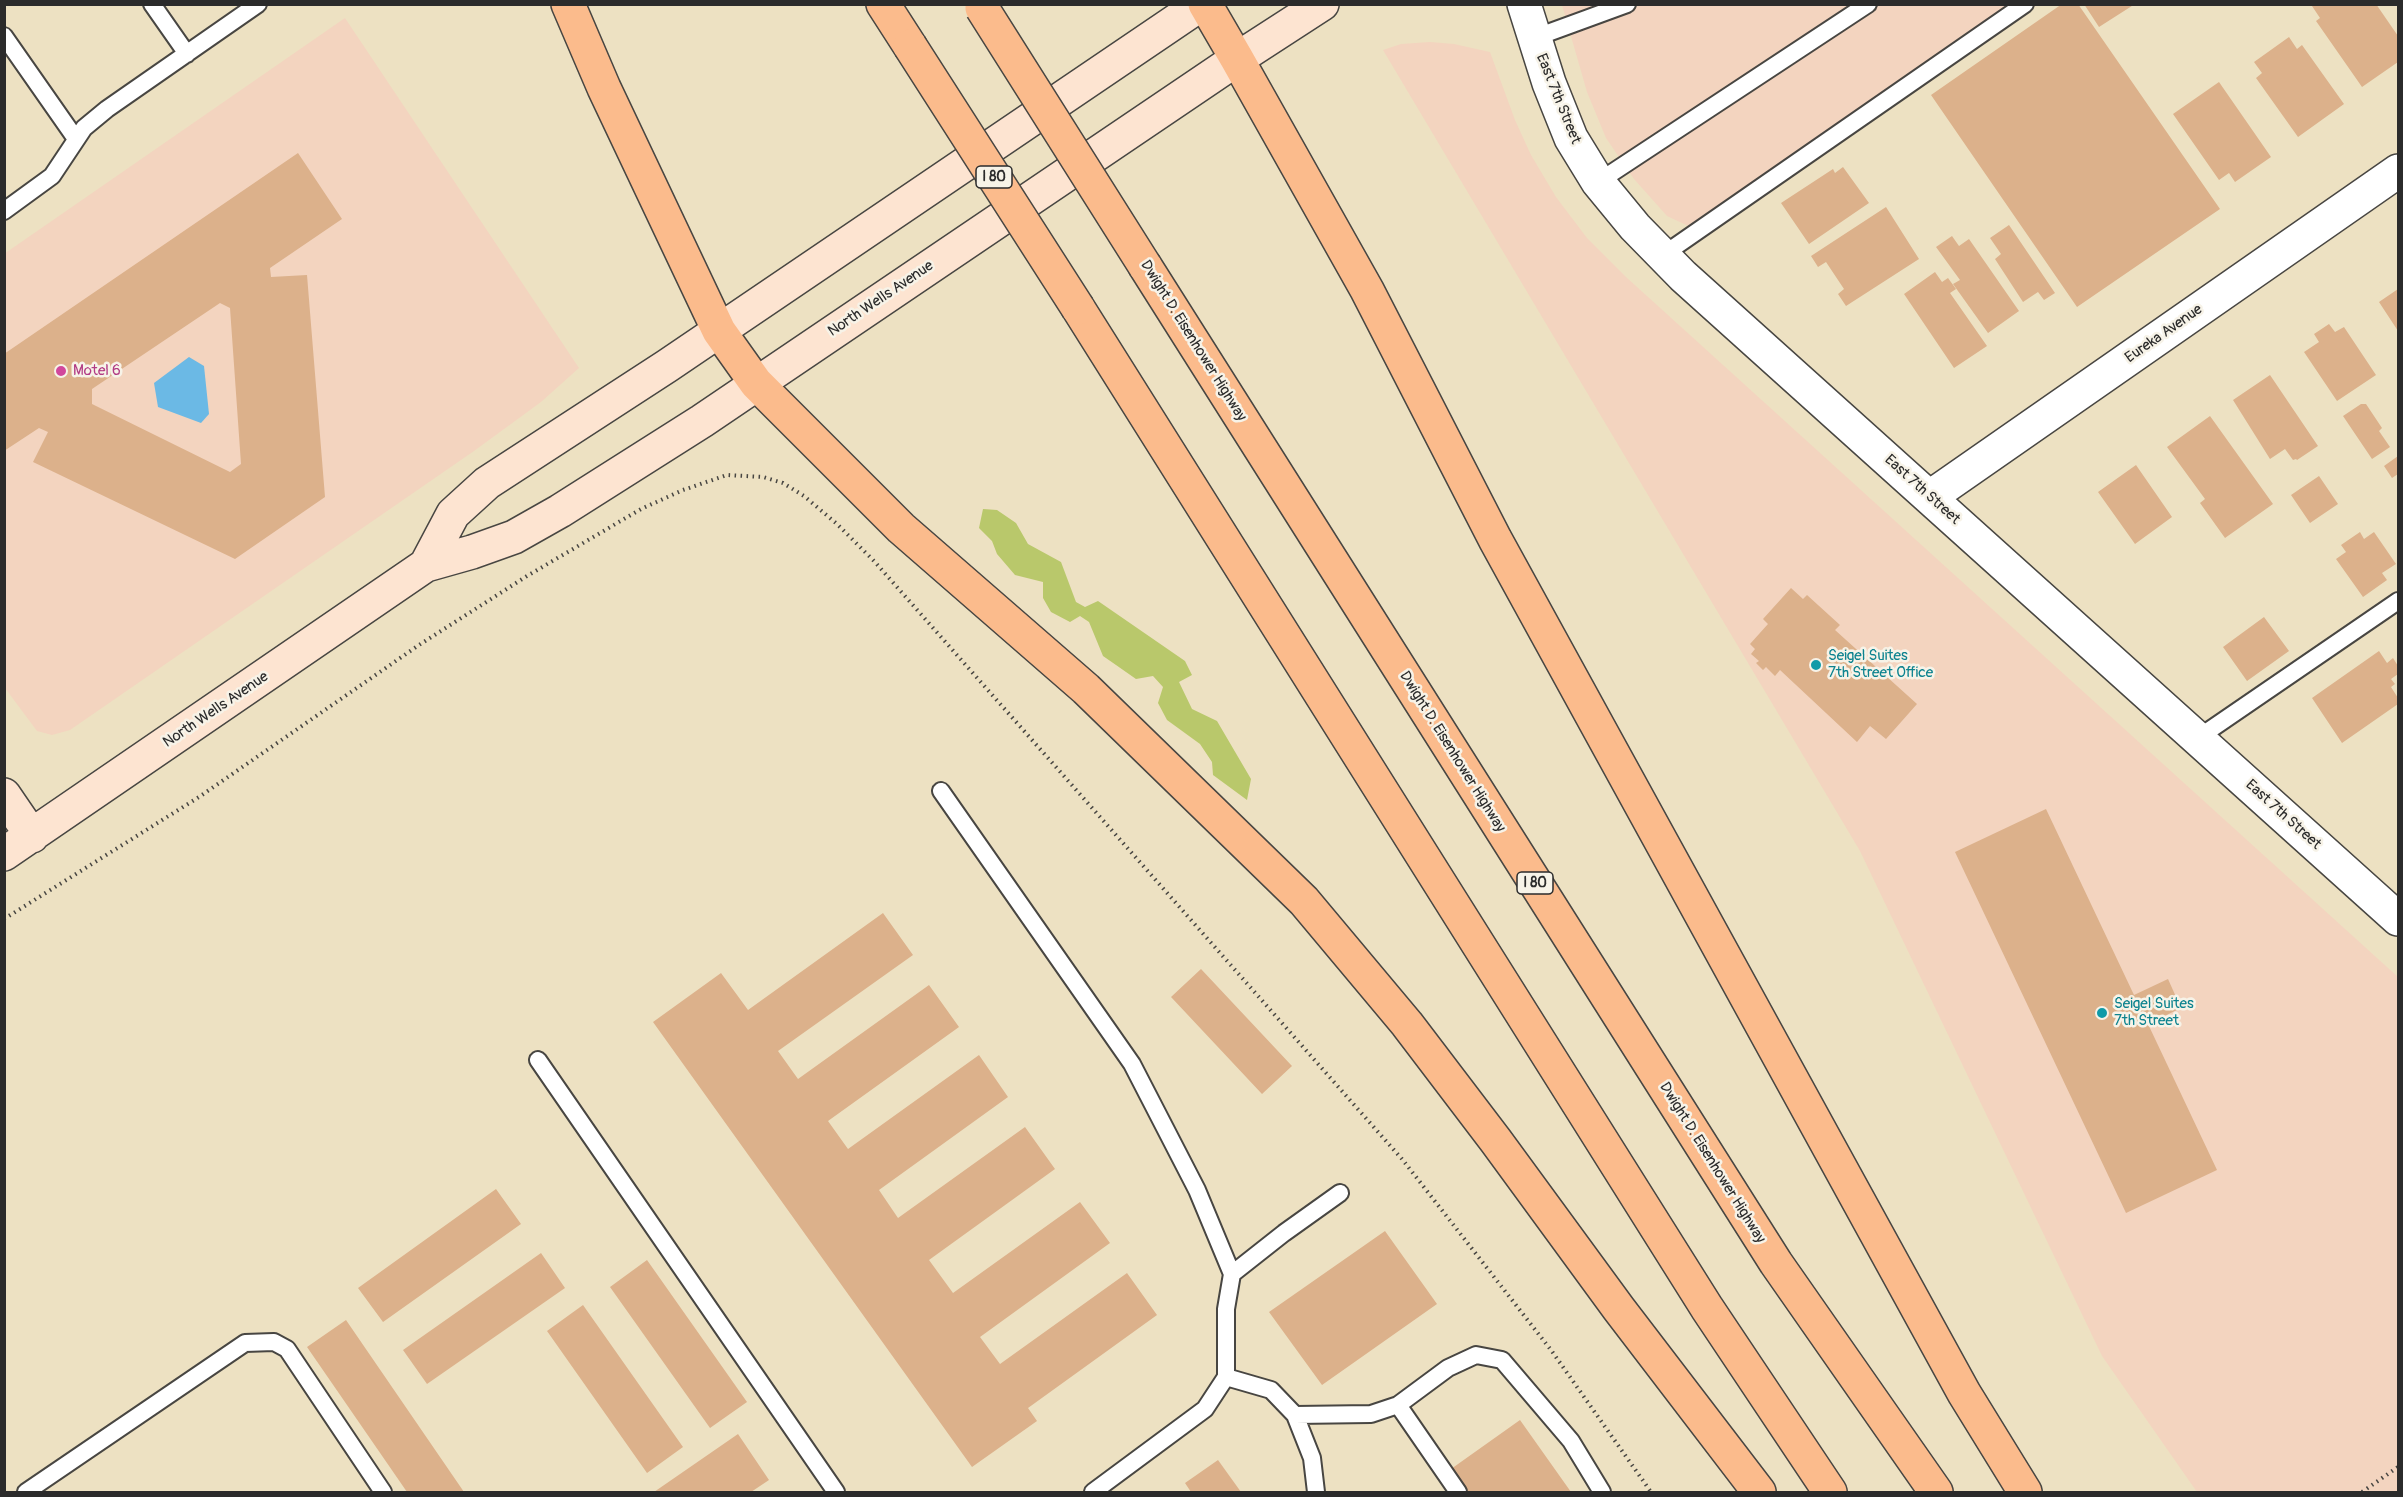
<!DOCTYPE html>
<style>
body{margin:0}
#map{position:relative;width:2403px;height:1497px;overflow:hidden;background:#ede1c2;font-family:Pangolin,sans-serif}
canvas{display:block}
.frame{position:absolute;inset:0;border:6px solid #2b2b2b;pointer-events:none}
</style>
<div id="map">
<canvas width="2403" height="1497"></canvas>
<div class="frame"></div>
</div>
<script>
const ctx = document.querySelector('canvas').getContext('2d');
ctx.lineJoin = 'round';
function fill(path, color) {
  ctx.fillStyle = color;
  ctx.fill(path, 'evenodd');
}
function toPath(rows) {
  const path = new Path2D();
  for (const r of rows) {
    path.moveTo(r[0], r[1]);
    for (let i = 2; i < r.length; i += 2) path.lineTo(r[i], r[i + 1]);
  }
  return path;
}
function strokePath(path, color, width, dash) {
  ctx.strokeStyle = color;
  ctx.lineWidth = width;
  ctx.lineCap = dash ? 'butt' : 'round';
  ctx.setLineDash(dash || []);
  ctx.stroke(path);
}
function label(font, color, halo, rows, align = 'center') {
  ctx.font = font + ' Pangolin,sans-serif';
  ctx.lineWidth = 5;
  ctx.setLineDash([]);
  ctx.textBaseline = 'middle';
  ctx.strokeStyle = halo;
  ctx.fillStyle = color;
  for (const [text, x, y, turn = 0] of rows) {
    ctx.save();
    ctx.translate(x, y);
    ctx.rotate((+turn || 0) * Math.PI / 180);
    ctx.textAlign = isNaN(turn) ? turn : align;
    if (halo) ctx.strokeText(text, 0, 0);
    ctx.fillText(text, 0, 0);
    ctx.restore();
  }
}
const built = toPath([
 [1562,5,2025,5,1699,231,1667,216,1634,179,1606,138,1587,92],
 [345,18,579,368,541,402,474,451,70,730,52,735,37,731,5,688,4,254],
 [1430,42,1454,44,1490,52,1515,120,1531,155,1556,197,1587,238,1626,277,2398,977,2398,1492,2197,1492,2102,1356,1860,851,1383,50,1401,44]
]);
const green = toPath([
 [983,509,997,510,1016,523,1028,544,1061,562,1076,602,1085,607,1098,601,1185,661,1192,675,1179,682,1192,709,1217,721,1251,779,1247,800,1213,775,1212,762,1200,744,1167,720,1158,703,1163,687,1153,676,1136,679,1116,665,1103,656,1089,622,1080,616,1070,622,1051,612,1043,598,1043,582,1015,575,997,554,992,541,979,528]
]);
const water = toPath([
 [189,357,204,366,209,414,201,423,158,407,154,383]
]);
const building = toPath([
 [2062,4,2078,4,2220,209,2077,307,1931,95],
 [2084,4,2135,4,2099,27],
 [2314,4,2376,4,2398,36,2398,62,2362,87,2316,21,2320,18,2312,6],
 [2289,37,2297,49,2302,45,2344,104,2298,137,2256,78,2262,73,2254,62],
 [2219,82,2271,157,2235,182,2229,173,2219,180,2173,114],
 [298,153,342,219,270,268,271,277,307,275,325,497,235,559,33,462,48,432,39,428,4,451,4,354],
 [220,303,230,308,241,464,230,472,92,404,92,389],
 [1843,167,1869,203,1809,244,1781,203,1833,169,1835,173],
 [1886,207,1919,259,1846,306,1838,294,1844,289,1826,262,1818,267,1811,256],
 [2009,225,2055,293,2044,300,2038,292,2023,302,1995,259,2001,254,1990,238],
 [1952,236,1959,246,1969,239,2019,311,1988,333,1953,284,1960,280,1936,247],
 [1935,272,1942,282,1948,278,1956,289,1950,293,1987,346,1954,368,1904,294],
 [2398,289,2398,331,2379,302],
 [2329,324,2335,332,2344,327,2376,375,2337,401,2304,352,2319,342,2314,334],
 [2270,375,2318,446,2297,460,2296,459,2293,460,2285,449,2270,459,2233,400],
 [2361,404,2366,404,2382,428,2379,431,2390,447,2372,459,2343,416],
 [2210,416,2273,504,2225,538,2200,503,2205,499,2167,447],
 [2398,456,2398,474,2392,478,2384,466],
 [2136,465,2172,517,2135,544,2098,492],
 [2319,476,2338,504,2310,523,2291,495],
 [2360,532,2364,539,2374,532,2396,564,2382,573,2387,580,2363,597,2336,559,2346,552,2341,545],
 [1791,588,1803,599,1807,595,1840,625,1835,630,1917,704,1886,739,1870,726,1857,742,1780,670,1775,676,1766,667,1763,670,1756,663,1759,661,1751,654,1755,649,1750,644,1768,624,1763,619],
 [2264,617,2289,651,2247,681,2223,647],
 [2379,651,2387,663,2393,658,2398,666,2398,674,2391,679,2395,684,2391,687,2398,698,2398,704,2342,743,2312,698],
 [2046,809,2134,995,2168,979,2181,1008,2148,1024,2217,1170,2126,1213,1955,852],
 [883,913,913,955,778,1051,798,1079,929,985,959,1027,828,1121,848,1149,979,1055,1008,1097,879,1190,898,1218,1025,1127,1055,1169,929,1260,953,1293,1080,1202,1110,1243,980,1337,1000,1364,1127,1273,1157,1315,1028,1408,1037,1421,972,1467,653,1022,721,973,748,1010],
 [1201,969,1292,1066,1262,1094,1171,997],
 [496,1189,521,1224,383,1322,358,1288],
 [1385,1231,1437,1304,1322,1385,1269,1312],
 [541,1253,565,1288,427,1384,403,1350],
 [647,1260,747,1402,710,1428,610,1287],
 [583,1305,683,1447,647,1473,547,1331],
 [346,1320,464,1492,407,1492,307,1347],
 [1520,1420,1571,1492,1467,1492,1451,1469],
 [738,1434,769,1480,751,1492,654,1492],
 [1218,1460,1241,1492,1191,1492,1185,1483]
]);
const path = toPath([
 [4,919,199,797,419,645,527,576,641,509,683,490,727,475,763,477,783,483,804,496,837,524,874,561,1402,1159,1551,1350,1651,1492],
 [2362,1492,2398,1467]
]);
const lane = toPath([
 [152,4,187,54],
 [4,36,76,139],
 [1534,38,1627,4],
 [1598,182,1868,4],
 [4,211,52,176,84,128,107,109,258,4],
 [1663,255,2025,4],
 [2198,738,2398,601],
 [941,791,1132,1064,1197,1190,1232,1274],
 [538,1060,836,1492],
 [1226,1377,1271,1390,1295,1415,1312,1458,1316,1492],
 [1398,1405,1458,1492],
 [1295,1415,1371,1414,1398,1405,1448,1368,1476,1355,1502,1360,1571,1441,1602,1492],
 [26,1492,245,1343,274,1342,287,1349,383,1492],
 [1093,1492,1205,1409,1226,1377,1226,1309,1232,1274,1284,1233,1340,1193]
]);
const street = toPath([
 [1524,4,1549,83,1571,138,1598,182,1635,227,1683,276,2398,919],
 [1930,497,2398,171]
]);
const secondary = toPath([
 [426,565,453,514,487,483,667,366,1201,4],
 [4,795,32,836],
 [4,854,426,565,472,552,514,537,560,511,702,421,1237,59,1322,4]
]);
const highway = toPath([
 [568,4,604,88,719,331,756,383,901,528,1086,689,1304,901,1407,1024,1496,1141,1619,1309,1759,1492],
 [883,4,910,46],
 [1205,4,1237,59,1367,290,1495,539,1964,1393,2025,1492],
 [1145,266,1776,1263,1936,1492],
 [1078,308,1707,1308,1830,1492]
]);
const highwayBridge = toPath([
 [982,8,1145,266],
 [910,46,1078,308]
]);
const markers = [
 [61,371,6,"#d1479c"],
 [1816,665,6,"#0f9aa8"],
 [2102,1013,6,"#0f9aa8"]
];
const shields = [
 [994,177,36],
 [1535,883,36]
];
const shieldNames = [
 ["I 80",994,177],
 ["I 80",1535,883]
];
const streetNames = [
 ["East 7th Street",1558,99,68],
 ["North Wells Avenue",881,299,-34],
 ["Eureka Avenue",2164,334,-35],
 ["Dwight D. Eisenhower Highway",1193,341,58],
 ["East 7th Street",1922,490,42],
 ["North Wells Avenue",216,710,-34],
 ["Dwight D. Eisenhower Highway",1452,752,58],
 ["East 7th Street",2283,815,42],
 ["Dwight D. Eisenhower Highway",1712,1163,58]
];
const hotelNames = [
 ["Motel 6",73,371]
];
const cultureNames = [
 ["Seigel Suites",1828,656],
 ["7th Street Office",1828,673],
 ["Seigel Suites",2114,1004],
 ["7th Street",2114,1021]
];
fill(built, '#f3d4bf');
fill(green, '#b9c86b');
fill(water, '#6bb9e5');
fill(building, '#dcb18b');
strokePath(lane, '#484642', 20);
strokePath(street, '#484642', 36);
strokePath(secondary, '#484642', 36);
strokePath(highway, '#484642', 36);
strokePath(path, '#484642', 4, [1.5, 4.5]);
strokePath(lane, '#fff', 16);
strokePath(street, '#fff', 33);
strokePath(secondary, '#fde4d1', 33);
strokePath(highway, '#fbbb8c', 33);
strokePath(highwayBridge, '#484642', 36, []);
strokePath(highwayBridge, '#fbbb8c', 33);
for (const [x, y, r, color] of markers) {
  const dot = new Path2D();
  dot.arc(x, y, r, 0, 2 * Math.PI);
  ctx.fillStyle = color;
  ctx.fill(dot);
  strokePath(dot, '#f7f3e8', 2);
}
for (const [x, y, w] of shields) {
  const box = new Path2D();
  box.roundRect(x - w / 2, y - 11, w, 22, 4.5);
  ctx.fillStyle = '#f7f3e8';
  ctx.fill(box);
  strokePath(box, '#2b2b2b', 1.5);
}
label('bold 14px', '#2b2b2b', null, shieldNames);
label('15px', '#2b2b2b', '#f7f3e8', streetNames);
label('15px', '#b23c85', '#f7f3e8', hotelNames, 'left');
label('15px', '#0d838f', '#f7f3e8', cultureNames, 'left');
</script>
